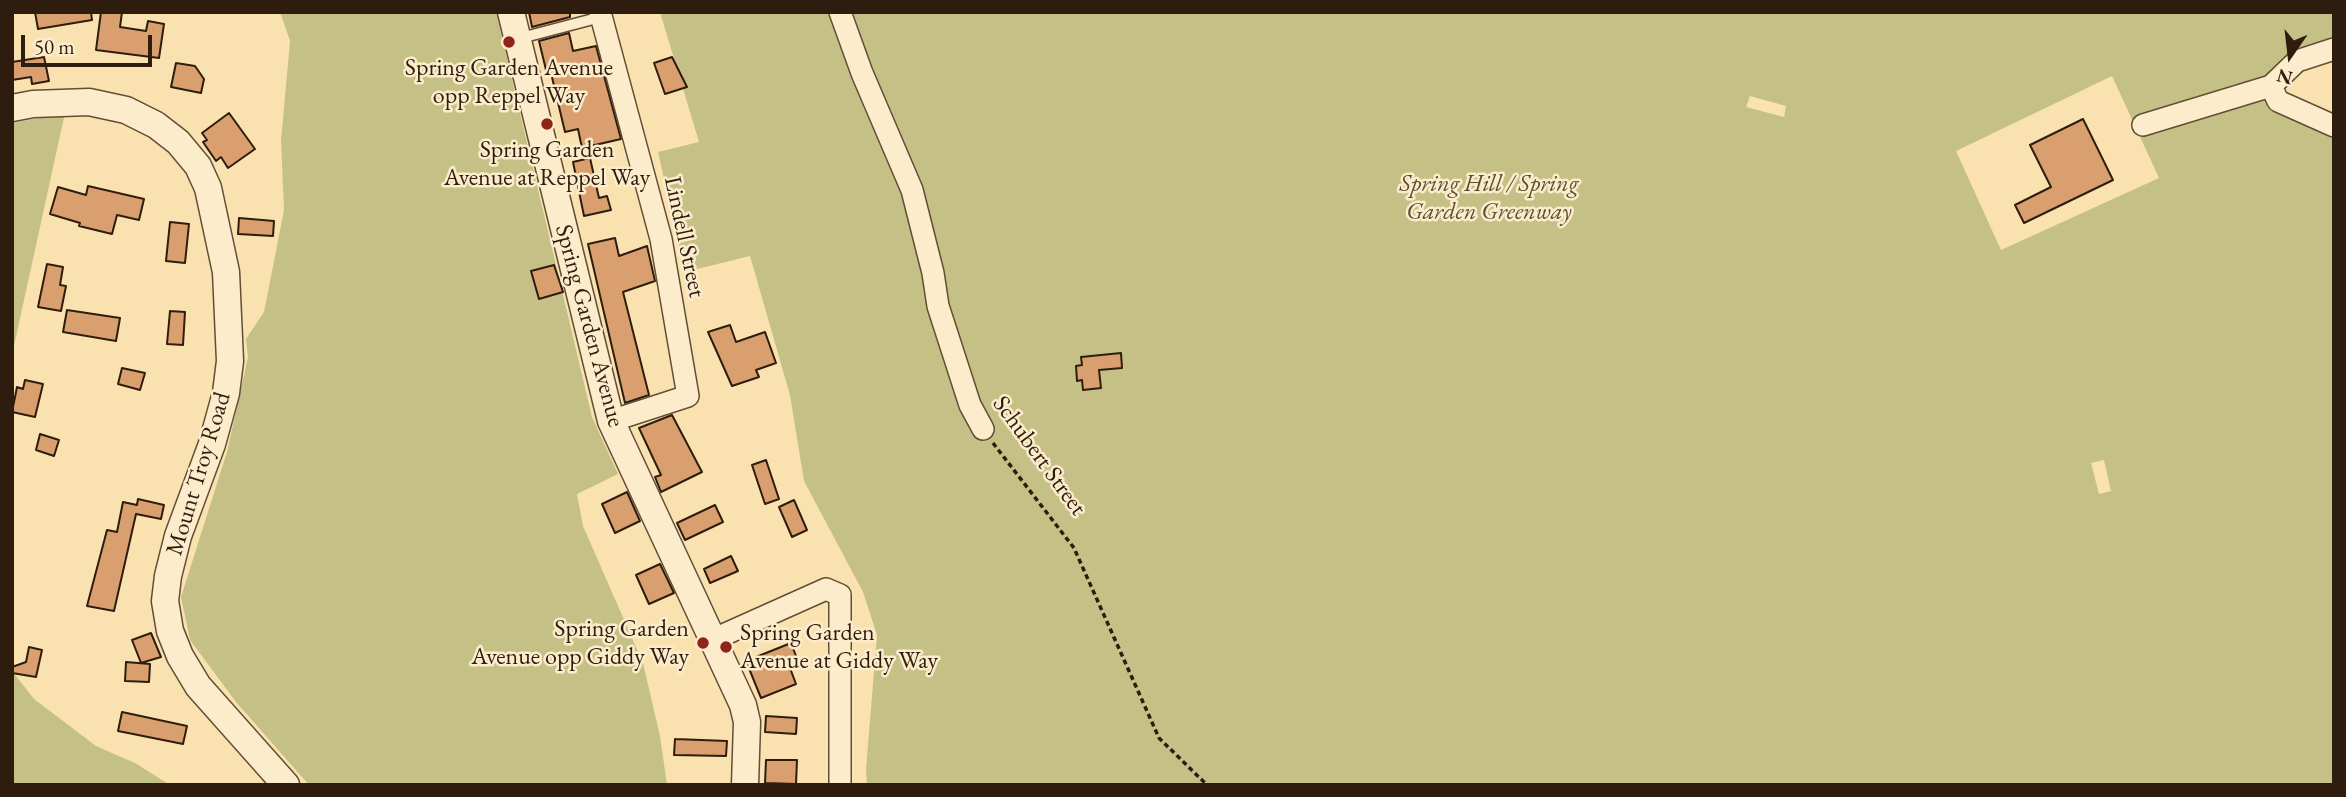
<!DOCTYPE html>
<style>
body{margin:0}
#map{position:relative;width:2346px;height:797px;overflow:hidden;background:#fae2b0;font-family:"EB Garamond",serif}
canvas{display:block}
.frame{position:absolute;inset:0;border:14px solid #2e1d0e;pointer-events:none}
.north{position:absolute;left:2255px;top:21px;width:70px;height:70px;-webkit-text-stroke:5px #fceccc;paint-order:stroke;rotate:194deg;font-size:19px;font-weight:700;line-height:28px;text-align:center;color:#2e1d0e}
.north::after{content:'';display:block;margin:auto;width:24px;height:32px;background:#2e1d0e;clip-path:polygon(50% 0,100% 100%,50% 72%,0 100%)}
.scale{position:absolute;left:21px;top:35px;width:131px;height:32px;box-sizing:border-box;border:4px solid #2e1d0e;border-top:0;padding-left:9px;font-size:21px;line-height:24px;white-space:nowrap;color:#2e1d0e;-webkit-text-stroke:5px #fceccc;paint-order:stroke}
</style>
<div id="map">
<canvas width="2346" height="797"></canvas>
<div class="frame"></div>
<div class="north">N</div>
<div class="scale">50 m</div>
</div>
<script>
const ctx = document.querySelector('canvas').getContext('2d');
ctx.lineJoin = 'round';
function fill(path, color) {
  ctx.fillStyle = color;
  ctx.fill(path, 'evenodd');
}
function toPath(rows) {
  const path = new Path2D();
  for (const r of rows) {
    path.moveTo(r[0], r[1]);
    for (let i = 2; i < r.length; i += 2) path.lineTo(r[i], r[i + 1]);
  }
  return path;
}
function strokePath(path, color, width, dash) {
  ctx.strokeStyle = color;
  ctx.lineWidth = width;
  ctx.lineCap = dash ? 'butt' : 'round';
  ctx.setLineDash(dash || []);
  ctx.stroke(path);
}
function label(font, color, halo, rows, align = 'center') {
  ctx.font = font + ' "EB Garamond",serif';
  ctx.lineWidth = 5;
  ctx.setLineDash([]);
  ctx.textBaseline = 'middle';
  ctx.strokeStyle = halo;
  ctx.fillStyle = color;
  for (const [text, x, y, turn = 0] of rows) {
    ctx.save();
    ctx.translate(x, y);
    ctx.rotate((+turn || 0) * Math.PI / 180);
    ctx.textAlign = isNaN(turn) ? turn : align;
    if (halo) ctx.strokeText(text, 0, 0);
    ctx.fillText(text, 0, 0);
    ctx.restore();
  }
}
const green = toPath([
 [280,12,496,12,592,417,618,474,577,494,583,526,643,663,660,736,667,785,309,785,236,702,190,640,181,597,227,452,248,357,246,339,264,312,284,210,281,141,290,41],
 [660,12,2334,12,2334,42,2288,57,2274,107,2306,125,2334,135,2334,785,867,785,866,769,877,635,863,592,804,481,790,395,750,256,685,272,658,152,699,142],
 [2112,76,2159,178,2001,250,1956,151],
 [1750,96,1786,106,1784,117,1746,107],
 [2104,460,2111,491,2099,494,2091,463],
 [65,113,12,355,12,123],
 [12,671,34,699,96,746,135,763,170,785,12,785]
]);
const building = toPath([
 [35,12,91,12,92,20,38,29,35,12],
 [101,12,122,12,120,27,146,31,148,21,164,24,159,58,96,50,101,12],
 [529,12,570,12,570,17,532,27,529,12],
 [569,33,573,51,596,46,621,139,582,148,578,129,565,132,551,73,547,74,539,41,569,33],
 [44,57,49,81,32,84,31,77,12,80,12,62,44,57],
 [672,57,687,87,665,94,654,63,672,57],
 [176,63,195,66,204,79,201,93,171,87,176,63],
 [229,113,255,149,228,168,221,157,216,161,203,142,207,140,202,133,229,113],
 [2083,119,2113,180,2024,223,2015,205,2051,187,2030,145,2083,119],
 [590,158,599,198,607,196,611,210,584,216,573,162,590,158],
 [88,186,144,199,139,220,117,215,112,234,79,226,80,223,50,214,58,187,86,195,88,186],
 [239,218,274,221,273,236,238,234,239,218],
 [170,222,189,224,185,263,166,261,170,222],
 [615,238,619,256,647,246,655,281,623,292,649,395,625,403,588,244,615,238],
 [47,264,63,267,60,285,66,286,61,311,38,307,47,264],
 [554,265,563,292,539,299,531,271,554,265],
 [67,310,120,318,116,341,63,332,67,310],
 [170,311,185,312,183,345,167,344,170,311],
 [730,325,736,342,765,332,776,363,756,370,759,377,732,386,708,332,730,325],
 [1121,353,1122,368,1099,370,1101,388,1083,390,1082,380,1077,381,1076,366,1082,365,1081,357,1121,353],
 [122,368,145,373,140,390,118,384,122,368],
 [25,380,43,384,35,417,12,412,17,387,23,389,25,380],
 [672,415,702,472,661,492,655,477,661,475,639,428,672,415],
 [40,434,59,440,54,456,36,450,40,434],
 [766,460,779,499,765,504,752,465,766,460],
 [627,492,640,521,615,533,602,504,627,492],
 [138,499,164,505,161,519,136,514,114,611,87,606,107,530,117,532,123,502,137,505,138,499],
 [794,500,807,530,792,537,779,507,794,500],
 [715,505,723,522,685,540,677,523,715,505],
 [731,556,738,571,710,583,704,569,731,556],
 [660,564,674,593,649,604,636,575,660,564],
 [151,633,161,657,141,663,132,640,151,633],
 [791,643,796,656,787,660,796,684,761,698,746,661,791,643],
 [29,647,42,650,36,677,12,673,12,667,26,662,29,647],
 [126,662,150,664,149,682,125,681,126,662],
 [122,712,187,726,183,744,118,731,122,712],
 [766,716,797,718,796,734,765,732,766,716],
 [675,739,727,741,726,756,674,755,675,739],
 [766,760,797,760,796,784,765,783,766,760]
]);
const path = toPath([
 [993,443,1074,548,1159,738,1207,785]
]);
const service = toPath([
 [517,39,601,17]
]);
const minor = toPath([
 [600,12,661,239,688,396,611,421],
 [840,12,862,73,912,190,933,273,938,306,970,405,983,429],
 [2271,86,2278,101,2334,126],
 [2143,125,2271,86,2297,61,2334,49],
 [712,640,826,589,840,595,840,785]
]);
const tertiary = toPath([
 [511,12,611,421,743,705,747,722,745,785],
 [12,108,33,104,89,102,126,110,156,125,178,142,198,166,208,188,226,272,230,361,226,393,212,444,178,536,168,576,165,601,170,631,180,656,198,686,286,785]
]);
const markers = [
 [509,42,7,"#8f2418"],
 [547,124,7,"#8f2418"],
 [703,643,7,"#8f2418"],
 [726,647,7,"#8f2418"]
];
const poiNames = [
 ["Spring Garden Avenue",509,68],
 ["opp Reppel Way",509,96],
 ["Spring Garden",547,150],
 ["Avenue at Reppel Way",547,178],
 ["Spring Garden",689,629,"right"],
 ["Avenue opp Giddy Way",689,657,"right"],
 ["Spring Garden",740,633,"left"],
 ["Avenue at Giddy Way",740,661,"left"]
];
const parkNames = [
 ["Spring Hill / Spring",1489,184],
 ["Garden Greenway",1489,212]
];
const streetNames = [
 ["Lindell Street",684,237,78],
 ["Spring Garden Avenue",589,326,75],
 ["Schubert Street",1039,456,54],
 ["Mount Troy Road",199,474,-73]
];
fill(green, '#c5c186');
fill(building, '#da9f6f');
strokePath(building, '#2e1d0e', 2);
strokePath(service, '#614e36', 13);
strokePath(minor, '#614e36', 24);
strokePath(tertiary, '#614e36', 29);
strokePath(path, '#2e1d0e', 3.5, [5, 3.5]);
strokePath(service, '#fceccc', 10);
strokePath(minor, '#fceccc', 21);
strokePath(tertiary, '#fceccc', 26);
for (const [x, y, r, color] of markers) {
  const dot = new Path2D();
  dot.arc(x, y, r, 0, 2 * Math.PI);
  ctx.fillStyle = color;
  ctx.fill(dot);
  strokePath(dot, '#fceccc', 2.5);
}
label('24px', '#2e1d0e', '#fceccc', poiNames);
label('italic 24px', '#5b4e32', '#fceccc', parkNames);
label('24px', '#2e1d0e', '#fceccc', streetNames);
</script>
